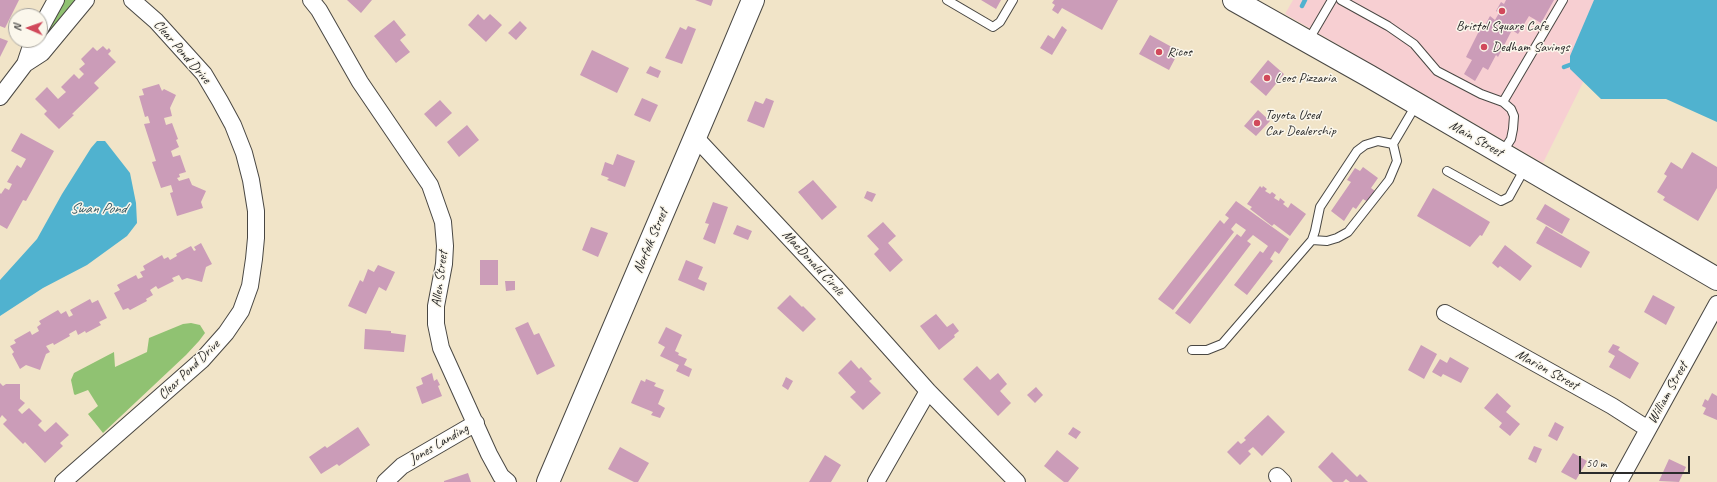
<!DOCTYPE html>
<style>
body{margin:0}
#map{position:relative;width:1717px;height:482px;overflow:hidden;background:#f1e4c8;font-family:Caveat,sans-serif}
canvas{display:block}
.north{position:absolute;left:8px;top:8px;width:40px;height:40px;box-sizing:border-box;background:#fbf7ec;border:1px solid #a8a59f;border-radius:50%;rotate:272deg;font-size:11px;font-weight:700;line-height:16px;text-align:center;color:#2b2b2b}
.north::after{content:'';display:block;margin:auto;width:14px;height:18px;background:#d1495b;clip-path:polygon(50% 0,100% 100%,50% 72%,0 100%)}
.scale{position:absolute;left:1579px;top:456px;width:111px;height:18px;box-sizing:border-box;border:2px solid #2b2b2b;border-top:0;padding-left:5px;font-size:12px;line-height:14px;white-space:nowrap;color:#2b2b2b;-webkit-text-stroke:3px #fbf7ec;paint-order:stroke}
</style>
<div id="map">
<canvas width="1717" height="482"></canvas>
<div class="north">N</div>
<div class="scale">50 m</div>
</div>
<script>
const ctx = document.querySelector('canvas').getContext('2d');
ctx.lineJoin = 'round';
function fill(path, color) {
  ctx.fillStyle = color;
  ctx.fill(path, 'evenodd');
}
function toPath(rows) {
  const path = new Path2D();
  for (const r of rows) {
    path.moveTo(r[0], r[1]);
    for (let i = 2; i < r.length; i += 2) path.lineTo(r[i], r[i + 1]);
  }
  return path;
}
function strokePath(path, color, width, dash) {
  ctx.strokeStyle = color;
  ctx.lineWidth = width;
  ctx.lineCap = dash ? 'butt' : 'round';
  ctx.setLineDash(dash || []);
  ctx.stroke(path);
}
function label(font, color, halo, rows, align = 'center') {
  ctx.font = font + ' Caveat,sans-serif';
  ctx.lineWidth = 3;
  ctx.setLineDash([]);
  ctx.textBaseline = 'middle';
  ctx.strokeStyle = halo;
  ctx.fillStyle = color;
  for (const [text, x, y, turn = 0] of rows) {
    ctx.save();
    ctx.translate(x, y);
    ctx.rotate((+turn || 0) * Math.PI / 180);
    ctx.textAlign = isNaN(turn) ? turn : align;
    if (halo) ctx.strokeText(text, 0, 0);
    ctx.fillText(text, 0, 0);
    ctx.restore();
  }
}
const built = toPath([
 [1293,0,1624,0,1543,163,1285,14]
]);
const green = toPath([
 [60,0,80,0,41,46,40,38],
 [191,323,200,325,205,333,199,341,186,355,103,433,88,414,98,406,88,390,75,395,74,394,71,380,74,373,114,352,115,367,147,352,149,338,183,324]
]);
const water = toPath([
 [1594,0,1717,0,1717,122,1666,99,1601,99,1570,69,1570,56],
 [97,141,105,141,130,173,136,203,137,223,127,236,87,265,43,288,0,316,0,280,37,239,62,194,91,148]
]);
const stream = toPath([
 [1302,6,1305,0],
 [1564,67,1575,63]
]);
const building = toPath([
 [0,0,19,0,5,28,0,26],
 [347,0,372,0,361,13],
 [695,0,713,0,711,6],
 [981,0,1001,0,996,9],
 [1054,0,1118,0,1102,30,1062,8,1058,14,1052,10,1055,5,1052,3],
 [1506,0,1554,0,1541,23,1529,16,1518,34,1512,30,1498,57,1496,55,1488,70,1483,67,1475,81,1464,74,1472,60,1466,57,1480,29,1482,31,1490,16,1495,20,1499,13,1496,11,1501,2,1504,4],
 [478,14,484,20,490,14,502,25,486,42,468,25],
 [394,20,406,35,400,40,410,52,396,63,374,36],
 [520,21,527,28,516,40,508,33],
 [688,26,696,29,682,64,665,58,680,27,686,30],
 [1062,26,1067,30,1052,55,1040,48,1048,35,1054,39],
 [1150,35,1179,51,1169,70,1139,54],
 [0,38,8,41,0,57],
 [103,46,107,50,109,48,111,51,108,54,116,62,94,83,99,88,72,114,74,115,59,129,44,114,47,111,35,99,47,87,58,99,66,92,61,87,74,74,79,79,84,74,79,69,85,64,81,59,93,47,97,51],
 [592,50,629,68,617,93,580,75],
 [1268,60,1284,74,1266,96,1250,82],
 [650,66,661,71,658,78,646,73],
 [159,84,162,91,164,89,176,95,170,108,172,116,164,118,166,125,172,123,178,139,176,140,179,147,171,151,173,157,180,155,186,172,179,174,180,177,177,178,179,181,189,178,192,185,206,191,201,202,203,208,177,216,170,193,173,192,171,185,161,188,152,162,156,161,144,124,150,123,148,116,145,117,139,96,144,95,142,89],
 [642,98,658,105,650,122,634,115],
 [766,98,774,101,764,128,747,121,755,101,763,104],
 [440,100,452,113,436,127,424,114],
 [1258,110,1270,121,1256,136,1244,126],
 [467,125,479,140,459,157,447,142],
 [21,133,54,151,26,201,23,200,7,229,0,225,0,193,1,194,5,188,9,190,12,184,7,182,17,165,21,168,26,159,11,151],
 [1692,152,1717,167,1717,188,1698,221,1663,200,1665,197,1657,192,1667,176,1664,174,1671,162,1682,169],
 [617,154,635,161,625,187,607,180,609,178,601,175,605,162,613,165],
 [1363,167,1378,178,1371,188,1375,191,1368,202,1363,199,1356,209,1353,207,1344,221,1331,211,1351,182,1347,180,1355,168,1360,171],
 [813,180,837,207,822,220,798,192],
 [1260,186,1262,188,1263,186,1267,189,1265,191,1270,194,1272,192,1276,195,1274,198,1279,201,1280,198,1285,202,1283,204,1288,208,1291,203,1306,214,1290,236,1274,224,1272,226,1250,209,1252,207,1247,204],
 [1433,188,1490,222,1482,236,1480,235,1470,247,1417,216],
 [867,191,876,194,872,202,864,198],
 [1236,201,1289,239,1279,254,1275,251,1270,259,1273,261,1247,295,1234,285,1260,251,1263,253,1268,246,1253,235,1247,241,1251,244,1190,324,1175,313,1237,234,1241,237,1246,230,1236,223,1231,229,1234,232,1173,310,1158,299,1220,220,1224,224,1229,218,1225,215],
 [713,202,728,207,715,244,703,239,709,224,705,223],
 [1545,204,1570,219,1562,234,1536,219],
 [883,222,896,236,888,243,903,260,890,272,874,254,879,249,867,236],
 [737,225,752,231,748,240,733,234],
 [1546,226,1590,252,1581,268,1536,243],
 [591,227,608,233,598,257,582,250],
 [201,243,212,264,206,267,202,282,187,278,182,280,179,275,172,278,174,281,158,289,156,286,150,290,153,295,146,299,147,301,130,310,128,308,123,310,114,293,120,290,117,285,136,275,138,279,143,277,140,272,145,270,143,266,162,255,164,259,168,257,170,260,177,256,176,254,191,246,194,251,196,250,194,247],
 [1505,245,1532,266,1520,281,1500,266,1498,268,1492,263],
 [480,260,498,260,498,285,480,285],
 [686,260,703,267,698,279,707,283,704,291,678,280],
 [378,265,395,272,386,291,379,287,366,314,348,306,360,280,363,282,368,269,374,272],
 [505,281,515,281,515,290,506,291],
 [790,295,802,307,803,306,816,319,803,332,777,308],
 [1653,295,1675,307,1666,325,1644,312],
 [90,299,92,303,98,300,107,318,99,322,101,325,86,333,85,331,78,335,76,330,69,334,70,336,54,345,53,343,46,346,50,352,46,354,40,370,26,365,20,369,12,354,14,352,10,346,16,343,14,340,30,331,32,335,39,331,37,327,41,324,39,321,58,310,61,314,66,311,69,317,73,315,70,310],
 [936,314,947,327,953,323,959,331,954,335,955,337,939,350,920,326],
 [528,322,534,335,539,333,555,366,537,375,515,328],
 [666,327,682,335,675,351,679,353,678,355,687,359,684,365,692,369,689,377,676,371,679,365,660,356,665,347,658,343],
 [365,329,391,331,391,333,406,335,404,352,364,349],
 [1613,344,1620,347,1618,350,1639,363,1630,379,1609,367,1615,356,1608,352],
 [1421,345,1437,354,1424,379,1408,370],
 [1450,357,1469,368,1461,383,1443,374,1441,377,1432,372,1440,359,1447,363],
 [851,360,859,369,861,367,872,379,869,381,881,393,863,410,850,397,856,392,838,373],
 [977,366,990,380,998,373,1007,384,1000,391,1011,403,998,416,963,379],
 [432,373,434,381,437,379,440,385,438,386,442,396,422,404,416,387,423,384,421,378],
 [786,377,793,381,788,390,782,386],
 [646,379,656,383,654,386,664,390,658,404,665,408,660,418,651,415,653,412,631,403,641,380,645,382],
 [0,383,3,386,6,384,20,384,20,399,25,403,18,410,22,414,29,408,42,421,38,425,45,432,56,422,69,435,60,443,63,446,45,463,25,442,23,444,3,424,7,420,2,415,0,418],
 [1036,387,1043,395,1035,403,1027,395],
 [1497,393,1511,406,1506,412,1520,424,1510,436,1499,427,1502,423,1484,408],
 [1712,393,1717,396,1717,420,1703,414,1706,408,1702,406,1705,399,1708,401],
 [1268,415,1285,432,1262,456,1253,447,1248,451,1251,454,1240,465,1227,452,1238,441,1241,444,1246,440,1244,438],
 [1555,422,1564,427,1557,441,1548,436],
 [358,427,370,445,339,466,337,464,321,474,309,457,325,446,327,448],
 [1073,427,1081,432,1076,439,1068,434],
 [1534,446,1542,449,1536,463,1528,459],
 [620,447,649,463,638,482,634,482,608,469],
 [1057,450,1079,468,1068,482,1064,482,1044,466],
 [1332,452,1357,477,1360,474,1368,482,1350,482,1346,479,1343,482,1333,482,1318,467],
 [1573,453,1587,461,1576,480,1561,472],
 [825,455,841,465,831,482,809,482],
 [1669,459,1686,467,1679,482,1659,481],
 [468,473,471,482,444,482,444,481]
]);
const lane = toPath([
 [947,0,993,27,1000,22,1013,0],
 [1341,0,1388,26,1414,44,1437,71,1481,94,1503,102,1511,109,1514,116,1513,129,1511,139,1502,153],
 [1308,41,1332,0],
 [1503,102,1563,0],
 [1447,171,1501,201,1509,197,1525,168],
 [1312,240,1327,241,1337,238,1348,232,1389,180,1397,161,1393,144,1416,105],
 [1192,350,1207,350,1222,344,1312,240,1315,231,1320,207,1357,151,1365,145,1378,141,1393,144]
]);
const street = toPath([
 [311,0,319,10,360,82,430,185,443,222,445,246,444,264,436,306,436,324,441,348,489,454,501,476,508,482],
 [40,29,56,0],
 [25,64,42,53,86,0],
 [0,97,25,64,30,49,34,40],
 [695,137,837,289,928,391,1017,482],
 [1445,313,1612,406,1648,429],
 [1277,476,1283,482],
 [63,482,202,360,226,333,241,311,250,286,254,259,256,238,256,211,251,180,244,153,233,125,220,101,204,74,156,21,132,0],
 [385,482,402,466,476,423],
 [876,482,928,391],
 [1619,482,1717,304]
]);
const secondary = toPath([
 [1234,0,1369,76,1717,279],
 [548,482,722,74,753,0]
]);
const markers = [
 [1502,11,4,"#d1495b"],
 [1484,47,4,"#d1495b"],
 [1159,52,4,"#d1495b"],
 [1267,78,4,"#d1495b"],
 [1257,123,4,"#d1495b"]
];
const poiNames = [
 ["Bristol Square Cafe",1502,26,"center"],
 ["Dedham Savings",1492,47],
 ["Ricos",1167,52],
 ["Leos Pizzaria",1275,78],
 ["Toyota Used",1265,115],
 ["Car Dealership",1265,131]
];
const streetNames = [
 ["Clear Pond Drive",182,52,49],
 ["Main Street",1476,139,30],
 ["Norfolk Street",651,241,-67],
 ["MacDonald Circle",813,263,47],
 ["Allen Street",440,279,-83],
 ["Clear Pond Drive",189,370,-44],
 ["Marion Street",1547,370,29],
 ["William Street",1668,393,-61],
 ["Jones Landing",439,444,-30]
];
const waterNames = [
 ["Swan Pond",98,209]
];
fill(built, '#f7cfd2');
fill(green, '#90c272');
fill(water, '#50b2cf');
strokePath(stream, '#50b2cf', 4.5);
fill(building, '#cb9cb8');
strokePath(lane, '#494743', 10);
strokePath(street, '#494743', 18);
strokePath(secondary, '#494743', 24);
strokePath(lane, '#fff', 8);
strokePath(street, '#fff', 16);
strokePath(secondary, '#fff', 22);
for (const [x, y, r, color] of markers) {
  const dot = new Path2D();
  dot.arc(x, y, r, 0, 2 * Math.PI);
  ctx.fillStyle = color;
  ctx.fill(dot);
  strokePath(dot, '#fbf7ec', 1.5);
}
label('14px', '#2b2b2b', '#fbf7ec', poiNames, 'left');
label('14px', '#2b2b2b', '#fbf7ec', streetNames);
label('italic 15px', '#385a64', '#fbf7ec', waterNames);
</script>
